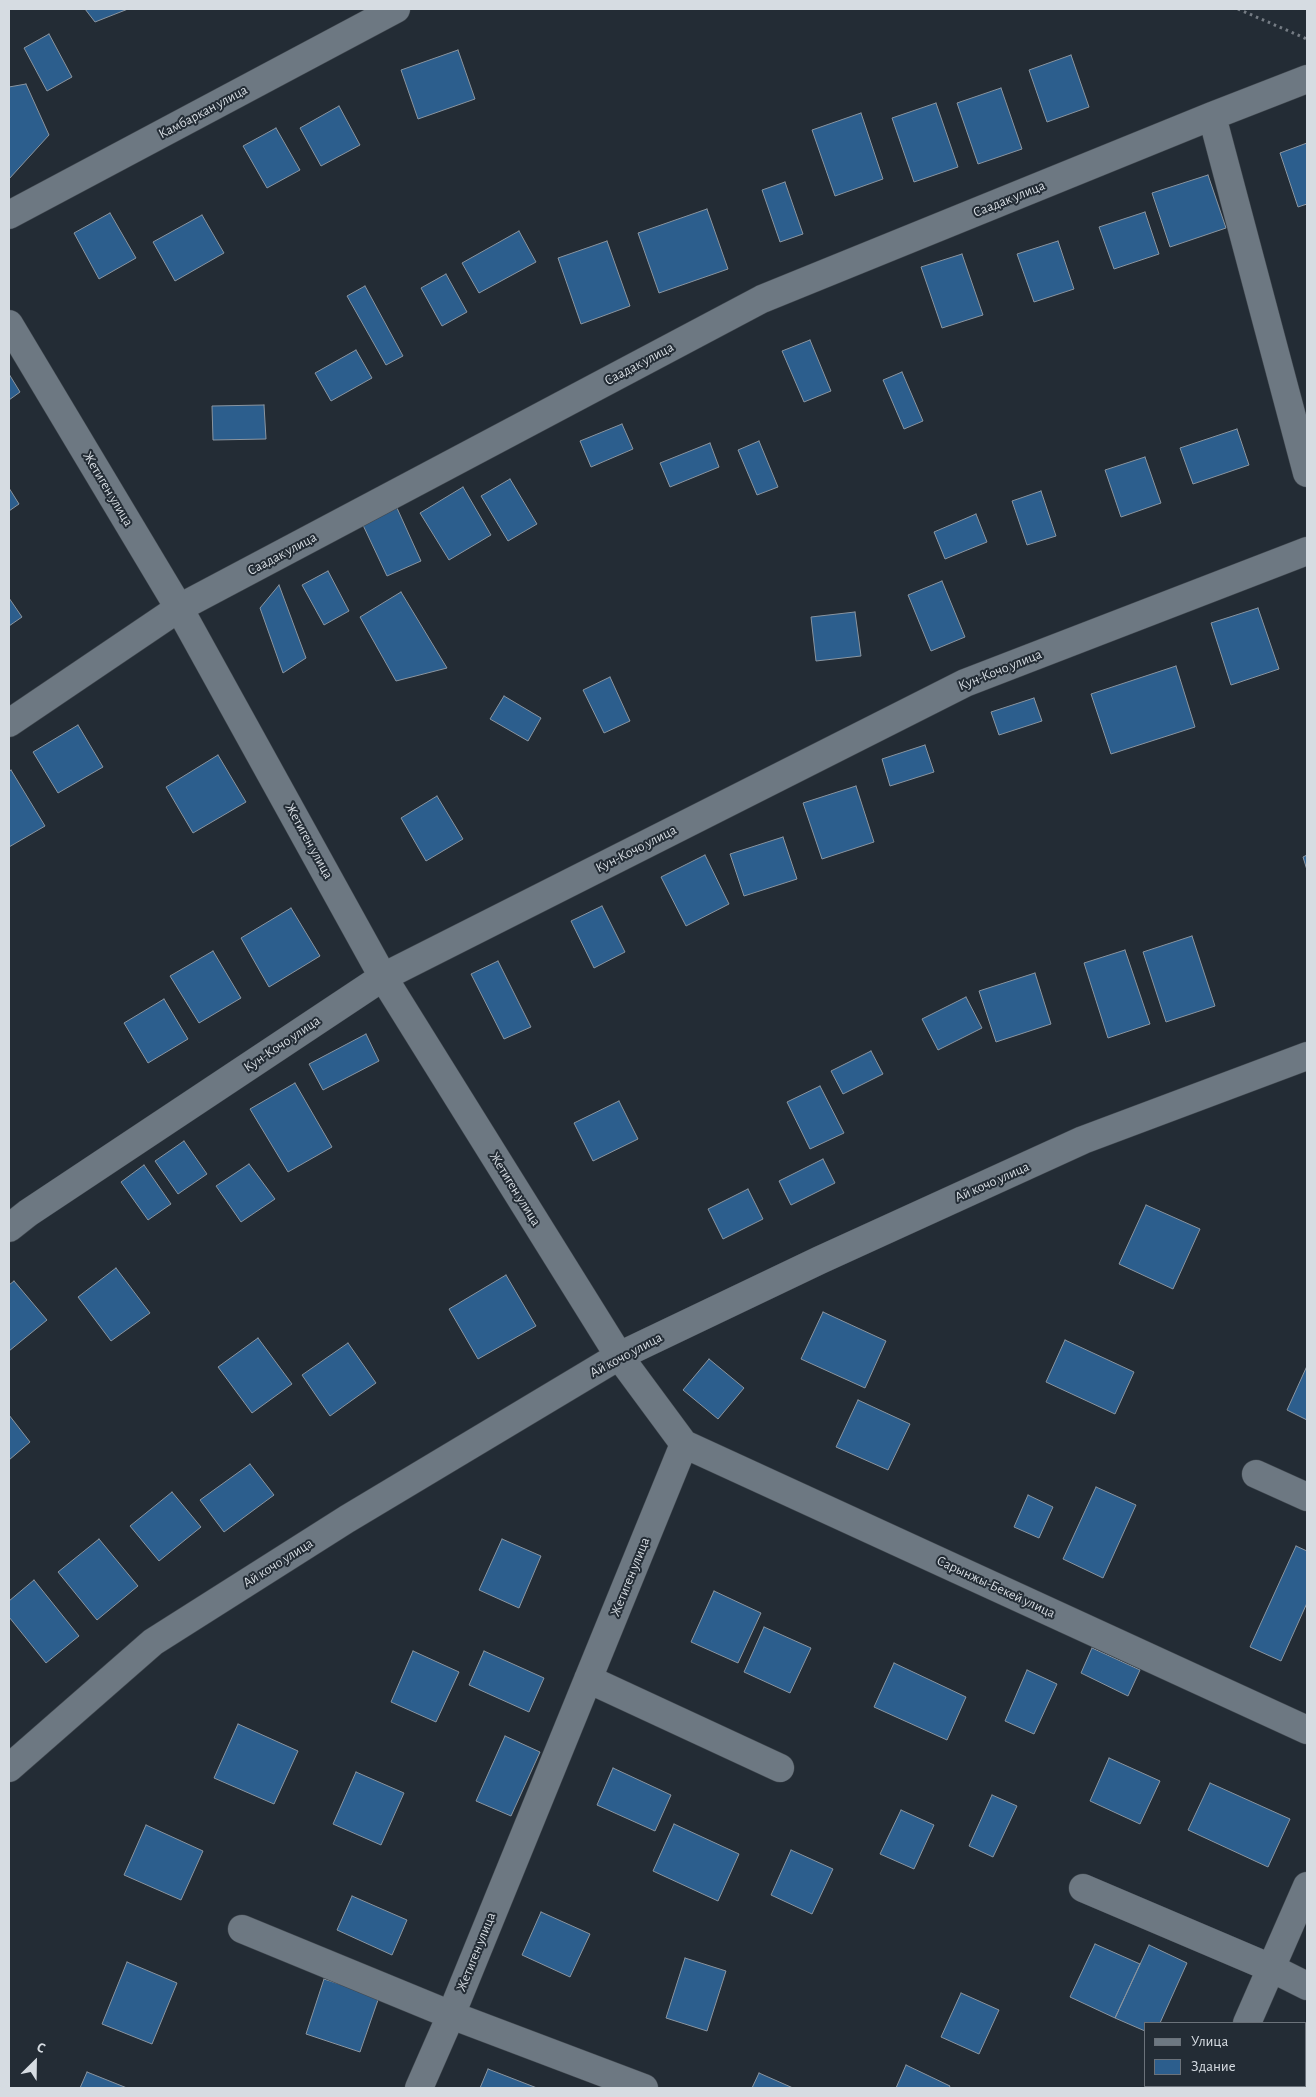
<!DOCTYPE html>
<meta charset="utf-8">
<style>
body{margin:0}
#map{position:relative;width:1316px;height:2097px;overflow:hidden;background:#232c35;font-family:"Alegreya Sans",sans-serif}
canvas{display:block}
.frame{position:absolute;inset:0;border:10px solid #d6dce2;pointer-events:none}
.legend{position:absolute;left:1144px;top:2022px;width:162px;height:65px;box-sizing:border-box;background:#232c35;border:1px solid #6b727a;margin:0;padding:6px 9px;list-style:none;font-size:15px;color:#d6dce2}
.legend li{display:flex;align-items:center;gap:10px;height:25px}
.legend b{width:25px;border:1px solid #6b727a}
.north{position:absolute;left:10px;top:2037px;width:50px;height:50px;-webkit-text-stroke:4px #232c35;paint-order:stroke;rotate:23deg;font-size:14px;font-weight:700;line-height:20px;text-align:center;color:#d6dce2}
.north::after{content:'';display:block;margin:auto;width:18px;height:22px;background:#d6dce2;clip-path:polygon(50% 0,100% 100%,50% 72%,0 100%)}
</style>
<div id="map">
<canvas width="1316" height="2097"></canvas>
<div class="frame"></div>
<ul class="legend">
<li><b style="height:6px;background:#6d7882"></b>Улица</li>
<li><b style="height:14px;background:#2c5e8d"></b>Здание</li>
</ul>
<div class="north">С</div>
</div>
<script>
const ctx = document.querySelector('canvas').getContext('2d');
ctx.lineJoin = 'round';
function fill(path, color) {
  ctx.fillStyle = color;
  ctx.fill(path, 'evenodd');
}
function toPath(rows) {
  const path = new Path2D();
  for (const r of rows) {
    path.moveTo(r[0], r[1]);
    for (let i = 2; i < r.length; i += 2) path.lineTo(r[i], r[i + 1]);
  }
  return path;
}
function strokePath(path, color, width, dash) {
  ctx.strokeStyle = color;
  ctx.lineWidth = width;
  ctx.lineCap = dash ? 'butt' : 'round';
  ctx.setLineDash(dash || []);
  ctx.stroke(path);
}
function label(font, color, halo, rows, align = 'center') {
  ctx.font = font + ' "Alegreya Sans",sans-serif';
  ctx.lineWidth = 4;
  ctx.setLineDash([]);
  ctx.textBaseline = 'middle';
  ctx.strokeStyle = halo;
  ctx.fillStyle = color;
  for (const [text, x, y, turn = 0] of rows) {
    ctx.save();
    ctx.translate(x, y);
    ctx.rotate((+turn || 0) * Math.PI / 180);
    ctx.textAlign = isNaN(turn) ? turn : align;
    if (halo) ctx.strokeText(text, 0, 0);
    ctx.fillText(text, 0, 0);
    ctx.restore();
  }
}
const building = toPath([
 [85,9,128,9,95,22,85,9],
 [49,34,72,77,47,91,24,48,49,34],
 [458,50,475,99,418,119,401,70,458,50],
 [1071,55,1089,107,1047,122,1029,70,1071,55],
 [26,84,49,135,9,179,9,87,26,84],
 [1001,88,1022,149,978,164,957,103,1001,88],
 [936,103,958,167,914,182,892,118,936,103],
 [339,106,360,145,321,166,300,128,339,106],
 [861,113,883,179,835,196,812,130,861,113],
 [276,128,300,170,267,188,243,146,276,128],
 [1307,143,1307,204,1298,207,1280,153,1307,143],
 [1208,175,1226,228,1170,247,1152,193,1208,175],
 [785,182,803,234,780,242,762,190,785,182],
 [707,209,728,269,659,293,638,233,707,209],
 [1145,212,1159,254,1114,269,1099,227,1145,212],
 [110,213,136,258,99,279,74,233,110,213],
 [202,215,224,253,175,281,153,242,202,215],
 [519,231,536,262,479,293,462,263,519,231],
 [607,241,630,306,581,324,558,258,607,241],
 [1058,241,1074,289,1034,302,1017,254,1058,241],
 [962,254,983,315,942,328,921,267,962,254],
 [446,274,467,312,442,326,421,288,446,274],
 [365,286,403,356,386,365,347,296,365,286],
 [810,340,831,391,804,402,782,351,810,340],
 [356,350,372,378,331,401,315,373,356,350],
 [902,372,923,421,904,429,883,380,902,372],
 [9,374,20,392,9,400,9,374],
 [264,405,266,439,213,440,212,406,264,405],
 [622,424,633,449,591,467,580,441,622,424],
 [1237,429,1249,465,1193,484,1180,448,1237,429],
 [759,441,778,487,757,495,738,450,759,441],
 [710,443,719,467,670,487,660,463,710,443],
 [1145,457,1161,503,1121,517,1105,470,1145,457],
 [510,479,537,524,508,541,481,496,510,479],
 [463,487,491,535,449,560,420,513,463,487],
 [9,488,19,504,9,511,9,488],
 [1041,491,1056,536,1027,545,1012,501,1041,491],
 [397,508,421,561,387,576,362,523,397,508],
 [976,514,987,542,945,559,934,532,976,514],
 [328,571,349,611,324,625,302,585,328,571],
 [942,581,965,637,931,651,908,595,942,581],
 [279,585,306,658,283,673,260,608,279,585],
 [401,592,447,668,396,681,360,617,401,592],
 [9,598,22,617,9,626,9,598],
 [1258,608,1279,669,1231,685,1211,623,1258,608],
 [855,612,861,656,816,661,811,617,855,612],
 [1176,666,1195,727,1111,754,1091,694,1176,666],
 [610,677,630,721,604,733,583,690,610,677],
 [504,696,541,718,528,741,490,719,504,696],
 [1034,698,1042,721,999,735,991,712,1034,698],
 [78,725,103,767,58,793,33,752,78,725],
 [925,745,934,772,890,786,882,759,925,745],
 [218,755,246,802,193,833,166,787,218,755],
 [11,770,45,826,9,847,9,772,11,770],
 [856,786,874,842,822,859,803,803,856,786],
 [437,796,463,839,426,861,401,818,437,796],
 [783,837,797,879,744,896,730,854,783,837],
 [705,855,729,904,686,926,661,877,705,855],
 [1307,855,1307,870,1303,857,1307,855],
 [602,906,625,952,594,968,571,921,602,906],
 [291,908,320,956,269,987,241,938,291,908],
 [1192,936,1215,1006,1166,1022,1143,952,1192,936],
 [1125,950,1150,1024,1108,1038,1084,963,1125,950],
 [213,951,241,998,199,1023,170,976,213,951],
 [498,961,531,1027,504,1039,471,974,498,961],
 [1035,973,1051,1024,996,1042,979,991,1035,973],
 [966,997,982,1028,938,1050,922,1019,966,997],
 [164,999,188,1039,148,1063,124,1023,164,999],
 [366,1034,379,1061,323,1090,309,1064,366,1034],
 [871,1051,883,1074,843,1094,831,1071,871,1051],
 [295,1083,332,1147,288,1172,250,1109,295,1083],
 [820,1086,844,1133,810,1149,787,1102,820,1086],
 [619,1101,638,1139,593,1161,574,1123,619,1101],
 [184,1141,207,1174,178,1194,155,1161,184,1141],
 [823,1159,835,1183,791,1205,779,1181,823,1159],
 [249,1164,275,1199,241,1222,216,1186,249,1164],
 [144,1165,171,1204,148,1220,121,1182,144,1165],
 [748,1189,763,1219,723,1239,708,1209,748,1189],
 [1146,1205,1200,1229,1173,1289,1119,1264,1146,1205],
 [116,1268,150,1313,111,1341,78,1297,116,1268],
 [506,1275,536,1326,478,1359,449,1309,506,1275],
 [14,1281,47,1320,9,1351,9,1285,14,1281],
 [823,1312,886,1341,865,1388,801,1359,823,1312],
 [258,1338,292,1384,252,1413,218,1367,258,1338],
 [1065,1340,1134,1372,1115,1414,1046,1382,1065,1340],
 [348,1343,376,1383,330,1416,302,1375,348,1343],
 [709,1359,744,1388,718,1419,683,1390,709,1359],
 [1307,1366,1307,1420,1287,1410,1307,1366],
 [858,1400,910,1424,888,1470,836,1447,858,1400],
 [9,1415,30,1442,9,1460,9,1415],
 [250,1464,274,1495,224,1532,200,1500,250,1464],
 [1096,1487,1136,1505,1103,1578,1063,1559,1096,1487],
 [172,1492,201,1527,159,1561,130,1526,172,1492],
 [1028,1495,1053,1507,1039,1538,1014,1527,1028,1495],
 [99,1539,138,1586,97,1620,58,1572,99,1539],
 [502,1539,541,1556,519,1608,479,1590,502,1539],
 [1296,1546,1307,1551,1307,1603,1281,1661,1250,1647,1296,1546],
 [34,1580,79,1636,46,1663,9,1617,9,1601,34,1580],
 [714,1591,761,1613,738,1663,691,1642,714,1591],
 [764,1627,811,1648,790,1693,744,1672,764,1627],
 [1092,1648,1140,1670,1128,1696,1081,1673,1092,1648],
 [413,1651,459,1672,436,1722,391,1702,413,1651],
 [484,1651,544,1678,529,1712,469,1685,484,1651],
 [894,1663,966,1697,947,1740,874,1707,894,1663],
 [1027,1670,1057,1684,1034,1734,1005,1721,1027,1670],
 [238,1724,298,1751,274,1804,214,1778,238,1724],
 [505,1736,540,1752,511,1816,476,1801,505,1736],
 [1109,1758,1160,1781,1140,1824,1090,1801,1109,1758],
 [613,1768,671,1795,655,1831,597,1805,613,1768],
 [356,1772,404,1793,381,1845,333,1824,356,1772],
 [1210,1783,1290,1819,1268,1867,1188,1830,1210,1783],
 [992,1795,1017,1806,993,1857,969,1846,992,1795],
 [901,1810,934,1825,914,1869,880,1854,901,1810],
 [674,1824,739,1854,718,1901,653,1871,674,1824],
 [146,1825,203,1851,181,1900,124,1875,146,1825],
 [791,1850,833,1869,812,1914,771,1895,791,1850],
 [352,1896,407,1920,392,1955,337,1930,352,1896],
 [541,1912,590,1934,570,1977,522,1955,541,1912],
 [1095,1944,1140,1964,1115,2018,1070,1997,1095,1944],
 [1149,1945,1187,1963,1160,2023,1145,2023,1145,2031,1115,2018,1149,1945],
 [685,1958,726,1971,707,2031,666,2018,685,1958],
 [127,1962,177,1983,152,2044,102,2024,127,1962],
 [324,1979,379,1997,360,2052,306,2034,324,1979],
 [961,1993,999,2010,979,2054,941,2037,961,1993],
 [906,2065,950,2086,949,2088,896,2088,906,2065],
 [488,2069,537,2088,480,2088,488,2069],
 [87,2072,127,2088,80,2088,87,2072],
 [759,2073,793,2088,752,2088,759,2073]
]);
const path = toPath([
 [1238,9,1307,39]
]);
const street = toPath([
 [1212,116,1307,473],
 [9,215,396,9],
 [9,324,179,608,383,977,619,1356,684,1444,1307,1730],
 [9,723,179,608,762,299,1212,116,1307,79],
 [9,1228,28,1213,383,977,965,683,1307,551],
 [1256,1474,1307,1497],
 [588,1679,780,1768],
 [9,1768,153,1642,347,1519,619,1356,820,1260,1083,1140,1307,1056],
 [1083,1888,1271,1968,1307,1986],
 [242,1929,451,2015,644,2088],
 [1247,2023,1307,1886],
 [419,2088,451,2015,684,1444],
 [1218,2088,1219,2086]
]);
const streetNames = [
 ["Камбаркан улица",203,112,-28],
 ["Саадак улица",1009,199,-22],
 ["Саадак улица",639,364,-28],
 ["Жетиген улица",108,489,59],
 ["Саадак улица",282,554,-28],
 ["Кун-Кочо улица",1000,670,-22],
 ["Жетиген улица",309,841,61],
 ["Кун-Кочо улица",636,849,-27],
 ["Кун-Кочо улица",282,1044,-34],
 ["Ай кочо улица",992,1182,-24],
 ["Жетиген улица",515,1189,58],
 ["Ай кочо улица",626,1355,-28],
 ["Ай кочо улица",278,1563,-32],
 ["Жетиген улица",630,1577,-68],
 ["Сарынжы-Бекей улица",996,1587,25],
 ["Жетиген улица",476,1952,-68]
];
fill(building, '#2c5e8d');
strokePath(building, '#8a95a0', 1);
strokePath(street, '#41484f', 29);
strokePath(path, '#757c84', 3, [2.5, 4]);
strokePath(street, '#6d7882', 28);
label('14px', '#d6dce2', '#232c35', streetNames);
</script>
